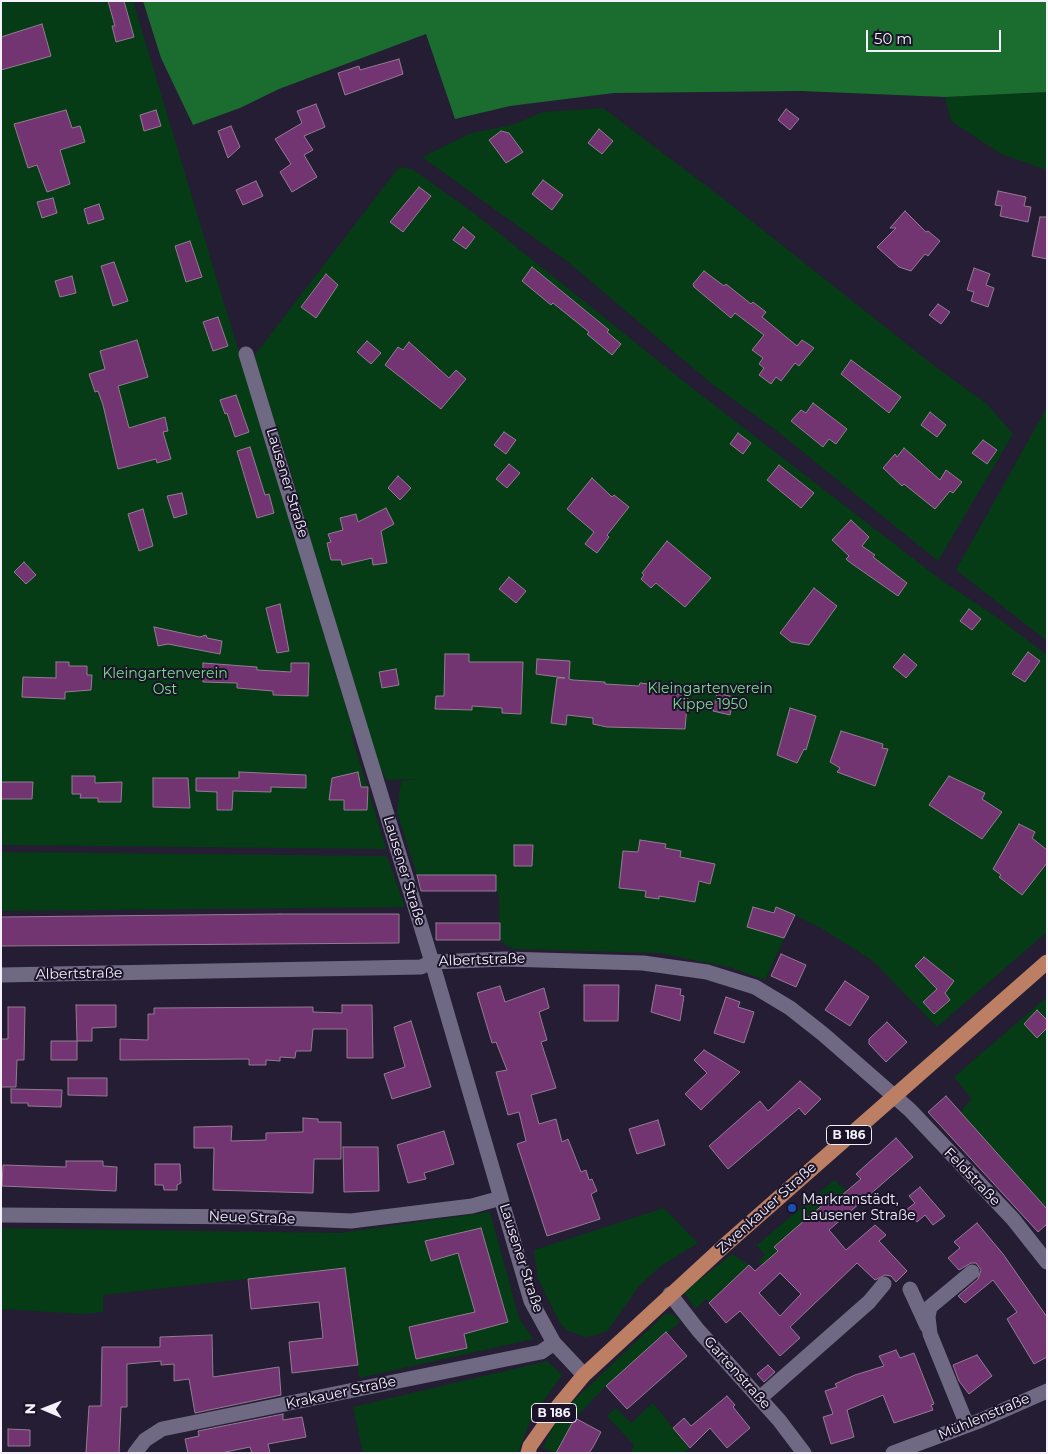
<!DOCTYPE html>
<meta charset="utf-8">
<style>
body{margin:0}
#map{position:relative;width:1048px;height:1454px;overflow:hidden;background:#241d33;font-family:Montserrat,sans-serif}
canvas{display:block}
.frame{position:absolute;inset:0;border:2px solid #f4f1fd;pointer-events:none}
.north{position:absolute;left:20px;top:1384px;width:50px;height:50px;-webkit-text-stroke:4px #1b1429;paint-order:stroke;rotate:271deg;font-size:14px;font-weight:700;line-height:20px;text-align:center;color:#f4f1fd}
.north::after{content:'';display:block;margin:auto;width:18px;height:22px;background:#f4f1fd;clip-path:polygon(50% 0,100% 100%,50% 72%,0 100%)}
.scale{position:absolute;left:866px;top:30px;width:135px;height:22px;box-sizing:border-box;border:2px solid #f4f1fd;border-top:0;padding-left:6px;font-size:15px;line-height:18px;white-space:nowrap;color:#f4f1fd;-webkit-text-stroke:4px #1b1429;paint-order:stroke}
</style>
<div id="map">
<canvas width="1048" height="1454"></canvas>
<div class="frame"></div>
<div class="north">N</div>
<div class="scale">50 m</div>
</div>
<script>
const ctx = document.querySelector('canvas').getContext('2d');
ctx.lineJoin = 'round';
function fill(path, color) {
  ctx.fillStyle = color;
  ctx.fill(path, 'evenodd');
}
function toPath(rows) {
  const path = new Path2D();
  for (const r of rows) {
    path.moveTo(r[0], r[1]);
    for (let i = 2; i < r.length; i += 2) path.lineTo(r[i], r[i + 1]);
  }
  return path;
}
function strokePath(path, color, width, dash) {
  ctx.strokeStyle = color;
  ctx.lineWidth = width;
  ctx.lineCap = dash ? 'butt' : 'round';
  ctx.setLineDash(dash || []);
  ctx.stroke(path);
}
function label(font, color, halo, rows, align = 'center') {
  ctx.font = font + ' Montserrat,sans-serif';
  ctx.lineWidth = 4;
  ctx.setLineDash([]);
  ctx.textBaseline = 'middle';
  ctx.strokeStyle = halo;
  ctx.fillStyle = color;
  for (const [text, x, y, turn = 0] of rows) {
    ctx.save();
    ctx.translate(x, y);
    ctx.rotate((+turn || 0) * Math.PI / 180);
    ctx.textAlign = isNaN(turn) ? turn : align;
    if (halo) ctx.strokeText(text, 0, 0);
    ctx.fillText(text, 0, 0);
    ctx.restore();
  }
}
const green = toPath([
 [1,1,133,1,354,734,351,734,386,849,1,845],
 [1047,92,1047,170,1001,154,951,121,945,97],
 [603,108,720,196,932,364,987,404,1013,434,938,561,777,431,712,384,568,262,422,157,471,133,512,125,543,112],
 [399,167,412,169,474,213,687,384,941,580,998,618,1047,655,1047,932,937,1027,873,961,824,930,795,915,765,980,732,968,659,953,512,949,500,940,499,895,496,891,495,875,417,875,397,812,401,781,418,779,386,780,382,770,377,770,289,466,254,356],
 [1047,407,1047,641,956,570],
 [1,852,387,856,405,907,1,911],
 [1047,997,1047,1209,960,1112,972,1099,954,1077],
 [834,1180,847,1191,835,1201,832,1197,816,1218,812,1214,799,1225,778,1251,762,1265,758,1262,765,1255,757,1245],
 [664,1208,698,1243,661,1266,640,1285,607,1331,597,1335,585,1337,566,1330,560,1323,538,1279,534,1250],
 [490,1212,519,1318,533,1339,359,1378,345,1268,103,1295,103,1312,84,1314,1,1309,1,1228,340,1233],
 [732,1254,749,1265,709,1303,706,1299,695,1309,684,1292],
 [666,1313,674,1315,680,1322,606,1386,575,1418,556,1453,543,1448,557,1419,568,1406],
 [547,1361,562,1375,531,1419,518,1453,363,1453,353,1407],
 [653,1403,689,1448,685,1453,631,1453,634,1445,607,1416,616,1408,631,1423]
]);
const forest = toPath([
 [143,1,1047,1,1047,92,945,97,801,91,614,93,510,106,455,119,426,34,279,89,240,108,193,125,161,58]
]);
const building = toPath([
 [108,1,124,1,134,37,116,42,112,26,115,26,108,1],
 [42,24,51,56,1,70,1,37,42,24],
 [399,59,403,74,345,95,338,73,359,66,360,70,399,59],
 [316,104,325,127,304,136,313,150,304,155,317,177,292,192,280,172,291,164,275,139,302,123,297,111,316,104],
 [786,109,799,119,790,130,778,120,786,109],
 [66,110,72,128,80,126,85,142,60,150,70,184,47,192,37,165,28,168,14,124,66,110],
 [156,110,161,126,144,131,140,115,156,110],
 [231,126,240,147,228,158,218,131,231,126],
 [599,129,613,141,602,154,588,143,599,129],
 [501,131,509,133,523,152,506,163,489,140,501,131],
 [543,180,563,195,552,210,532,194,543,180],
 [256,181,263,196,243,205,236,190,256,181],
 [419,187,431,196,403,232,390,222,419,187],
 [998,191,1026,197,1024,206,1031,207,1028,222,1000,216,1002,206,995,205,998,191],
 [53,198,57,213,42,218,37,202,53,198],
 [99,204,104,219,88,224,84,209,99,204],
 [905,211,926,232,928,231,940,241,928,256,925,254,911,271,899,267,877,247,896,228,890,228,905,211],
 [1040,217,1047,217,1047,259,1032,256,1040,217],
 [463,227,475,237,466,249,453,240,463,227],
 [190,241,202,277,186,282,175,246,190,241],
 [114,262,128,301,113,306,101,266,114,262],
 [532,267,609,330,607,332,621,344,612,355,587,334,589,332,553,303,551,305,522,281,532,267],
 [974,268,990,274,986,285,994,288,988,307,971,301,974,292,967,290,974,268],
 [704,271,724,286,726,284,751,304,753,302,766,312,762,317,797,346,802,340,814,348,799,366,795,363,781,381,776,377,771,384,759,375,764,368,759,364,763,358,752,350,764,335,735,313,731,318,694,287,693,284,704,271],
 [326,274,338,285,316,318,301,307,326,274],
 [72,276,76,293,60,297,55,281,72,276],
 [938,304,950,312,941,324,929,315,938,304],
 [218,317,228,346,213,351,203,322,218,317],
 [137,340,148,377,118,386,129,428,165,417,168,431,163,432,171,459,157,463,156,459,118,469,103,405,98,391,95,392,89,374,105,369,100,351,137,340],
 [367,341,381,353,371,364,357,352,367,341],
 [409,342,449,378,456,370,466,379,441,409,385,365,398,347,403,350,409,342],
 [851,360,901,397,889,413,841,374,851,360],
 [236,395,249,432,235,437,227,413,225,414,220,400,236,395],
 [813,403,847,429,836,444,829,439,823,447,791,421,801,410,806,413,813,403],
 [930,412,946,425,937,437,921,425,930,412],
 [504,432,516,440,506,454,494,445,504,432],
 [738,433,751,443,743,454,730,444,738,433],
 [983,440,997,450,987,464,972,453,983,440],
 [250,447,265,495,269,494,274,513,257,518,237,451,250,447],
 [904,448,940,480,946,470,962,482,953,493,950,491,935,509,904,484,902,486,883,468,895,454,897,457,904,448],
 [509,464,520,473,507,488,496,479,509,464],
 [779,465,814,493,801,508,767,480,779,465],
 [398,476,411,488,400,500,388,488,398,476],
 [592,478,612,497,614,495,629,507,607,535,609,537,597,553,585,544,594,532,567,509,592,478],
 [182,493,187,514,174,518,167,496,182,493],
 [386,508,394,524,381,531,387,563,373,565,372,558,342,565,341,560,331,560,327,543,331,542,328,534,343,530,340,518,356,514,358,522,386,508],
 [143,509,153,546,139,551,128,514,143,509],
 [851,520,869,537,862,546,875,555,873,557,907,583,898,596,848,561,846,559,849,556,832,540,851,520],
 [667,541,711,578,685,607,656,583,651,588,641,579,644,575,642,573,667,541],
 [24,562,36,575,26,584,14,572,24,562],
 [509,577,526,591,516,603,499,589,509,577],
 [814,588,837,606,809,645,791,642,780,633,814,588],
 [280,604,289,651,277,653,266,608,280,604],
 [969,609,981,619,972,630,960,621,969,609],
 [154,627,200,637,206,635,207,638,222,641,220,654,168,644,158,646,154,627],
 [1028,652,1040,661,1025,682,1012,674,1028,652],
 [445,654,469,654,469,662,523,662,521,714,502,713,502,708,472,706,472,710,435,709,436,696,444,696,445,654],
 [904,654,917,665,906,678,893,667,904,654],
 [537,659,570,661,569,679,573,680,605,682,605,684,639,686,640,683,678,687,677,694,688,695,685,729,607,727,593,724,593,718,567,715,566,725,551,723,557,678,565,678,536,674,537,659],
 [56,662,69,662,69,666,87,666,87,675,92,675,91,690,65,692,65,699,22,697,23,677,56,678,56,662],
 [203,663,257,667,257,670,291,672,291,663,309,663,308,696,273,695,273,691,237,688,237,683,203,682,203,663],
 [396,669,399,685,382,688,379,672,396,669],
 [717,693,734,697,730,715,713,711,717,693],
 [790,708,816,716,806,750,804,749,797,763,777,755,790,708],
 [841,731,883,744,882,748,888,749,875,786,837,772,840,768,830,762,841,731],
 [239,772,306,775,306,788,271,787,271,792,233,791,232,810,217,810,217,792,196,791,196,778,239,778,239,772],
 [358,772,361,787,368,787,367,810,344,810,344,800,329,800,332,778,358,772],
 [72,776,95,776,95,783,122,782,121,802,98,802,98,798,80,798,81,794,72,794,72,776],
 [949,776,985,793,982,799,1002,812,982,839,929,805,949,776],
 [153,778,188,778,190,808,153,807,153,778],
 [1,782,33,782,32,799,1,799,1,782],
 [1019,824,1035,832,1032,838,1047,850,1047,863,1022,895,999,877,1001,875,993,869,1019,824],
 [640,840,666,844,665,848,681,851,680,857,715,864,710,884,699,881,695,902,659,896,659,899,645,897,646,891,619,888,623,851,638,852,640,840],
 [514,845,533,845,532,866,514,866,514,845],
 [417,875,496,875,496,891,421,891,417,875],
 [753,907,774,913,776,907,795,915,784,938,747,927,753,907],
 [280,914,399,914,399,943,1,946,1,917,280,914],
 [436,923,500,923,500,940,436,940,436,923],
 [781,954,806,965,796,987,771,976,781,954],
 [924,957,954,981,945,993,950,1000,934,1014,923,1002,937,989,915,966,924,957],
 [845,981,869,997,850,1026,825,1010,845,981],
 [584,985,619,985,618,1021,584,1021,584,985],
 [656,985,681,989,680,995,684,996,680,1021,651,1012,656,985],
 [500,986,505,1002,544,988,549,1008,539,1012,547,1040,541,1042,556,1088,531,1095,539,1124,556,1119,562,1142,568,1139,581,1172,586,1170,589,1180,592,1179,597,1191,591,1194,600,1219,547,1236,517,1144,526,1141,519,1112,508,1115,496,1072,507,1070,496,1042,492,1043,477,993,500,986],
 [726,997,740,1002,738,1007,754,1012,744,1043,714,1033,726,997],
 [76,1005,116,1005,116,1027,92,1028,92,1041,77,1041,77,1060,51,1060,51,1041,77,1041,76,1005],
 [342,1005,372,1005,373,1058,347,1058,347,1029,313,1029,311,1051,296,1051,295,1058,280,1057,280,1061,266,1060,266,1065,249,1065,249,1059,120,1060,120,1039,148,1040,148,1014,154,1014,154,1008,313,1007,313,1012,342,1013,342,1005],
 [8,1007,25,1007,24,1060,17,1060,16,1087,1,1087,1,1039,8,1039,8,1007],
 [1037,1010,1047,1020,1047,1028,1037,1038,1024,1024,1037,1010],
 [411,1021,431,1087,392,1099,384,1074,405,1067,394,1027,411,1021],
 [887,1022,907,1042,886,1062,869,1044,869,1039,887,1022],
 [704,1050,740,1072,701,1110,685,1094,707,1073,694,1060,704,1050],
 [68,1078,107,1078,107,1096,68,1095,68,1078],
 [800,1081,821,1099,805,1115,799,1108,728,1169,709,1146,760,1101,768,1111,800,1081],
 [11,1089,62,1090,61,1107,28,1106,28,1103,11,1103,11,1089],
 [946,1096,1047,1209,1047,1224,1038,1232,928,1112,946,1096],
 [303,1118,318,1119,318,1122,341,1122,341,1159,314,1159,313,1193,213,1190,214,1148,194,1148,194,1127,232,1126,231,1141,266,1140,266,1133,303,1132,303,1118],
 [658,1120,665,1145,637,1154,629,1129,658,1120],
 [444,1131,454,1164,424,1173,426,1179,408,1183,397,1145,444,1131],
 [896,1138,913,1157,829,1230,846,1250,875,1225,886,1235,879,1241,907,1271,896,1282,891,1276,885,1275,875,1280,857,1263,790,1327,800,1338,780,1356,740,1311,726,1323,709,1303,749,1265,755,1271,778,1251,774,1247,791,1232,832,1197,835,1201,861,1179,856,1174,896,1138],
 [780,1273,801,1294,780,1316,759,1293,780,1273],
 [343,1147,378,1147,379,1191,344,1192,343,1147],
 [66,1161,103,1161,103,1166,117,1167,116,1191,2,1186,3,1165,66,1167,66,1161],
 [155,1164,180,1164,181,1183,177,1185,177,1190,164,1190,163,1185,155,1185,155,1164],
 [920,1187,945,1216,933,1225,925,1215,917,1222,906,1210,915,1203,909,1196,920,1187],
 [977,1223,1003,1254,1047,1317,1047,1357,1034,1364,1007,1319,1017,1312,993,1280,965,1303,958,1296,978,1279,981,1270,976,1263,971,1263,959,1270,948,1258,960,1248,954,1242,977,1223],
 [481,1228,508,1322,464,1334,467,1348,416,1359,409,1327,475,1312,458,1253,431,1261,425,1241,481,1228],
 [345,1268,358,1365,292,1373,289,1342,323,1338,319,1302,251,1309,248,1279,345,1268],
 [666,1332,687,1356,627,1409,606,1386,666,1332],
 [212,1335,213,1377,279,1367,281,1395,195,1413,189,1379,174,1381,174,1364,161,1365,161,1361,127,1364,127,1407,121,1407,119,1453,86,1453,89,1406,101,1406,102,1347,160,1347,160,1337,212,1335],
 [896,1350,900,1358,914,1353,934,1404,931,1405,933,1410,894,1423,883,1395,847,1410,854,1437,831,1444,823,1417,833,1414,825,1391,837,1387,835,1384,855,1375,884,1366,879,1356,896,1350],
 [977,1355,992,1376,969,1394,959,1381,953,1365,977,1355],
 [768,1365,775,1372,764,1382,757,1374,768,1365],
 [727,1396,735,1405,733,1407,750,1428,727,1448,710,1428,690,1448,673,1428,684,1418,691,1426,727,1396],
 [283,1414,283,1420,302,1417,306,1437,268,1444,270,1453,252,1453,250,1447,221,1453,188,1453,185,1439,199,1436,198,1431,283,1414],
 [575,1418,601,1432,593,1447,589,1453,556,1453,575,1418],
 [8,1429,30,1430,30,1446,8,1446,8,1429]
]);
const minor = toPath([
 [246,354,432,962,531,1301,554,1343,584,1375],
 [1,975,421,967,432,962,505,959,643,963,707,972,755,987,790,1008,823,1034,910,1110,1013,1219,1047,1262],
 [1,1215,259,1217,351,1221,472,1206,501,1198],
 [910,1289,927,1326],
 [670,1294,698,1330,779,1420,804,1453],
 [760,1398,869,1302,884,1284],
 [967,1425,930,1334,928,1317,930,1307,972,1272],
 [135,1453,145,1440,162,1429,541,1352,554,1343],
 [893,1453,979,1421,1047,1391]
]);
const major = toPath([
 [528,1453,530,1446,559,1405,584,1375,724,1246,1047,962]
]);
const markers = [
 [792,1208,5,"#1a4fb4"]
];
const shields = [
 [849,1135,45],
 [554,1413,45]
];
const shieldNames = [
 ["B 186",849,1135],
 ["B 186",554,1413]
];
const streetNames = [
 ["Lausener Straße",287,483,73],
 ["Lausener Straße",404,871,73],
 ["Albertstraße",482,960,-2],
 ["Albertstraße",79,974,-1],
 ["Feldstraße",972,1177,46],
 ["Zwenkauer Straße",767,1208,-42],
 ["Neue Straße",252,1218,2],
 ["Lausener Straße",521,1258,72],
 ["Gartenstraße",737,1373,48],
 ["Krakauer Straße",341,1393,-12],
 ["Mühlenstraße",984,1417,-23]
];
const parkNames = [
 ["Kleingartenverein",165,674],
 ["Ost",165,690],
 ["Kleingartenverein",710,689],
 ["Kippe 1950",710,705]
];
const poiNames = [
 ["Markranstädt,",802,1200],
 ["Lausener Straße",802,1216]
];
fill(green, '#053c15');
fill(forest, '#1a6c2f');
fill(building, '#733472');
strokePath(building, '#937c92', 1);
strokePath(minor, '#706984', 15);
strokePath(major, '#bc7f64', 15);
for (const [x, y, r, color] of markers) {
  const dot = new Path2D();
  dot.arc(x, y, r, 0, 2 * Math.PI);
  ctx.fillStyle = color;
  ctx.fill(dot);
  strokePath(dot, '#1b1429', 2);
}
for (const [x, y, w] of shields) {
  const box = new Path2D();
  box.roundRect(x - w / 2, y - 9.5, w, 19, 4);
  ctx.fillStyle = '#1b1429';
  ctx.fill(box);
  strokePath(box, '#f4f1fd', 1);
}
label('bold 12px', '#f4f1fd', null, shieldNames);
label('14px', '#f4f1fd', '#1b1429', streetNames);
label('14px', '#7adf8a', '#1b1429', parkNames);
label('14px', '#f4f1fd', '#1b1429', poiNames, 'left');
</script>
